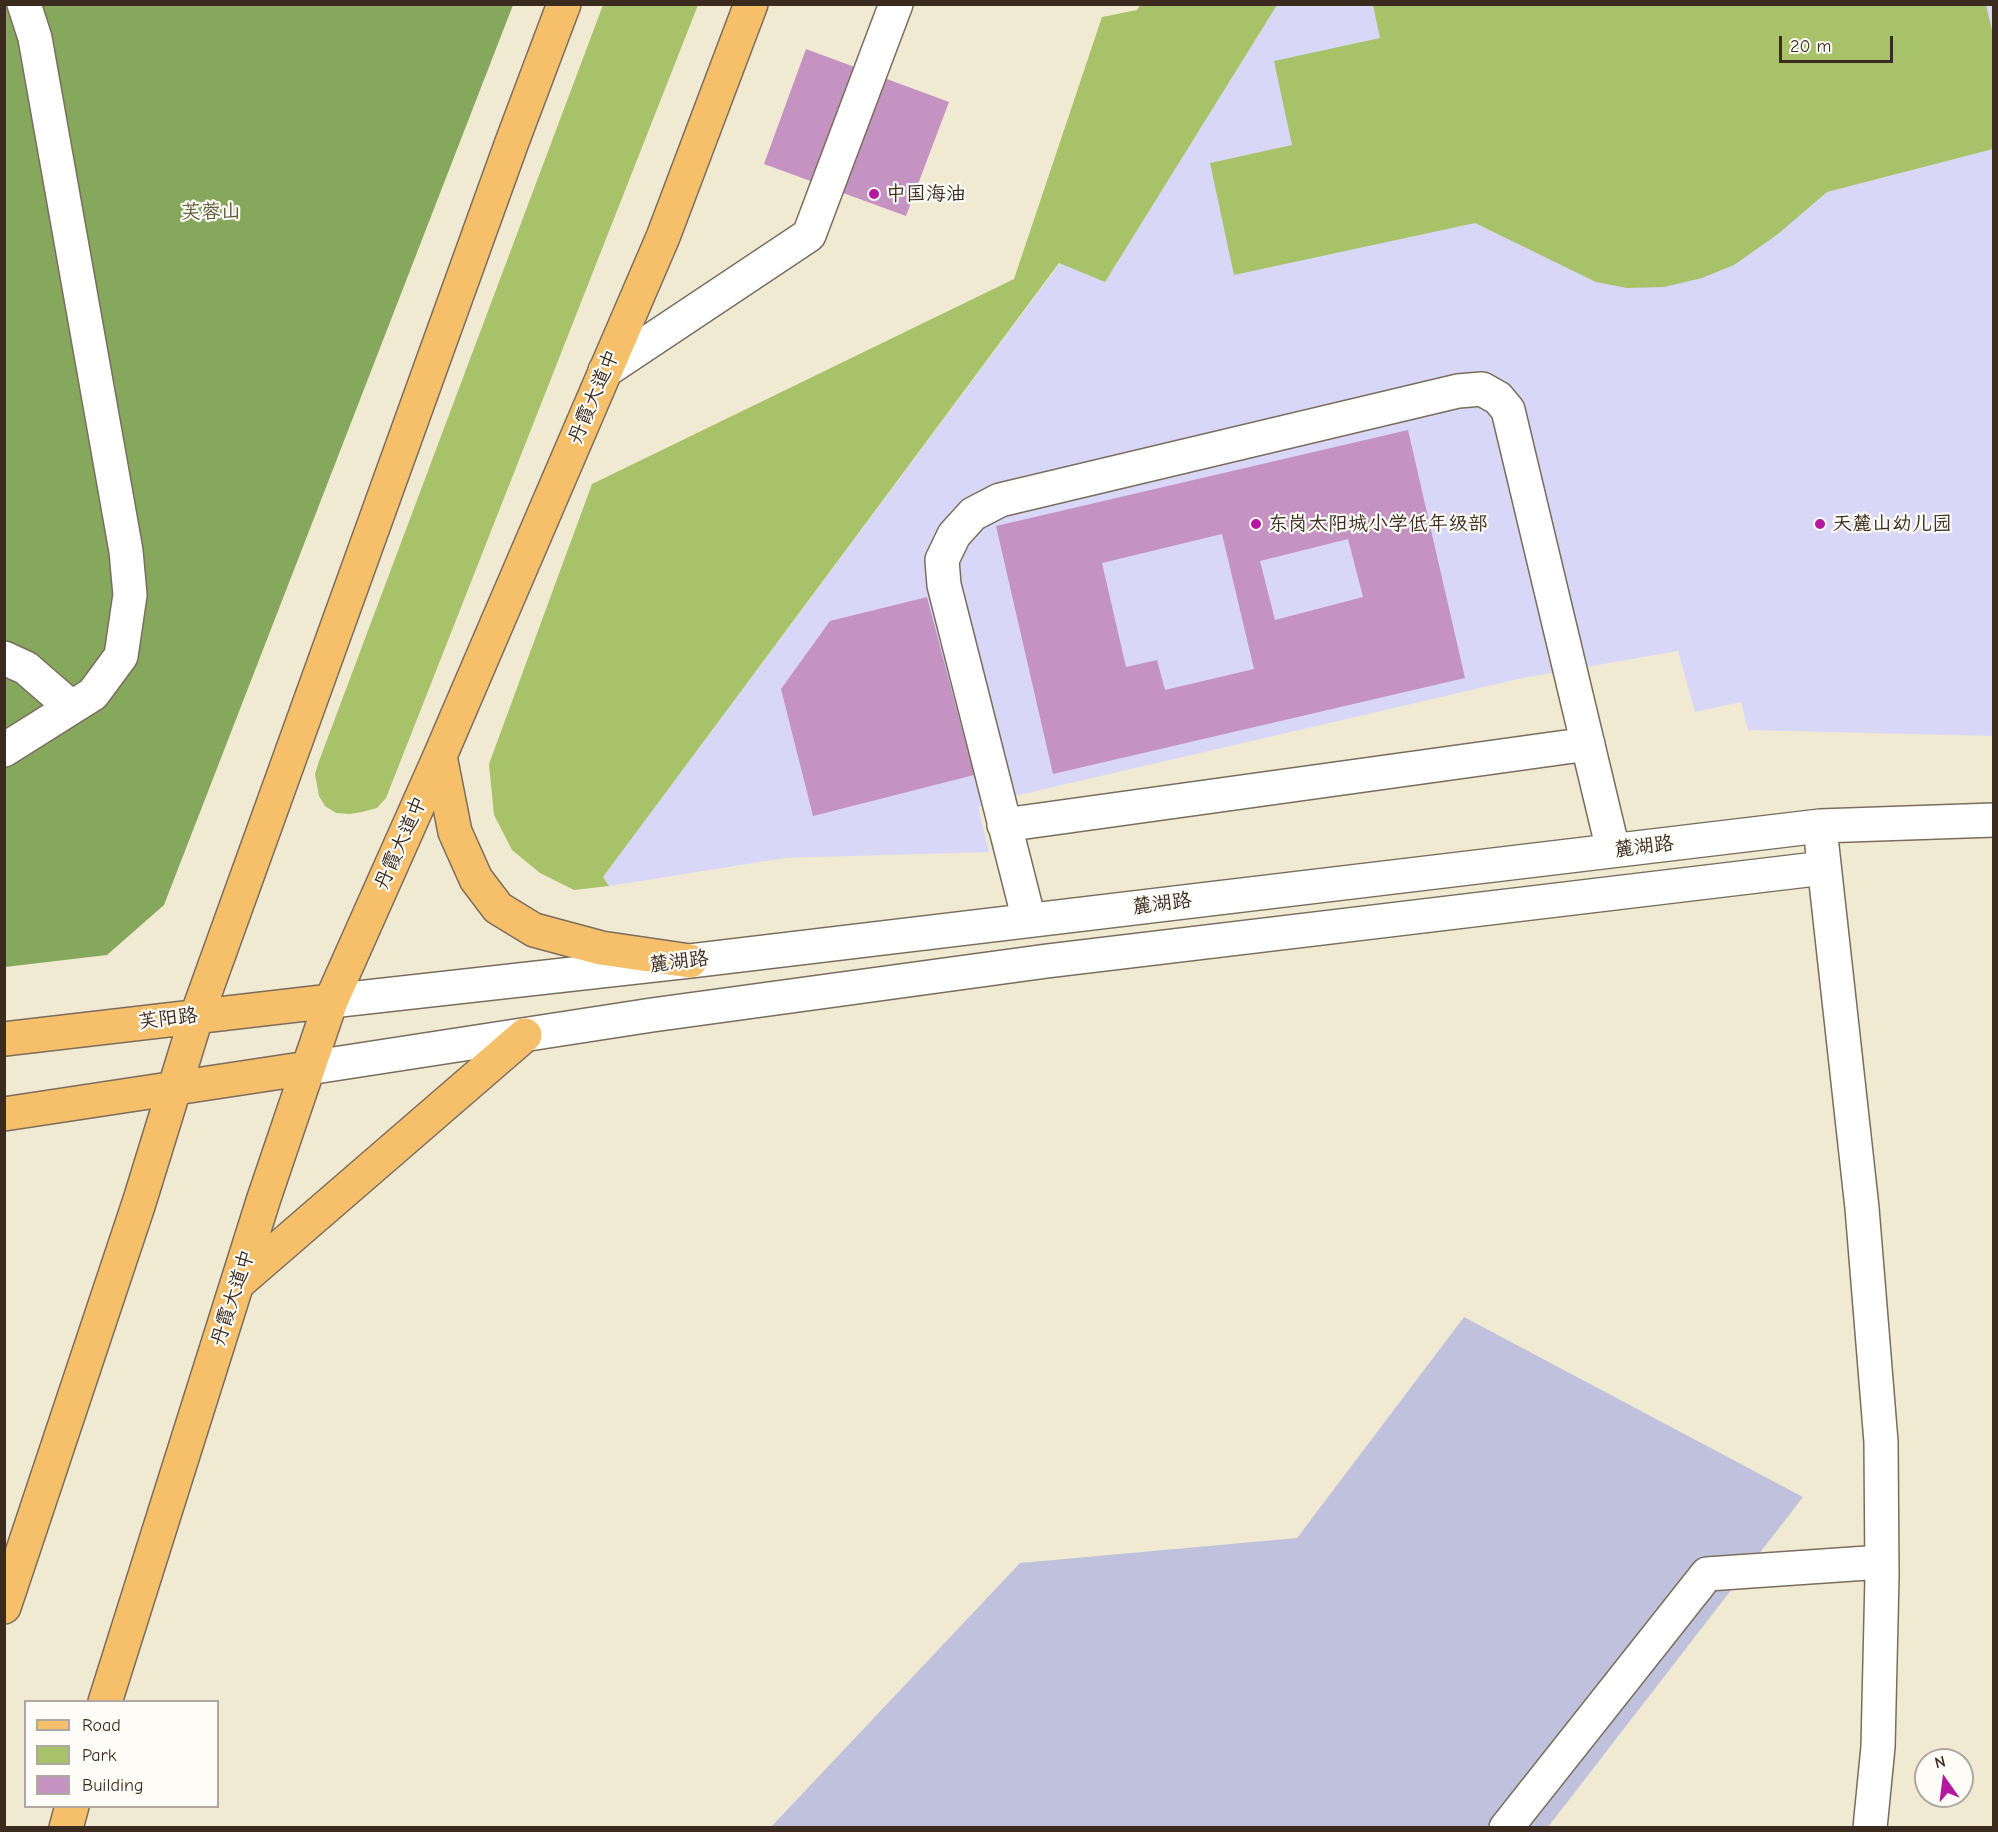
<!DOCTYPE html>
<meta charset="utf-8">
<style>
body{margin:0}
#map{position:relative;width:1998px;height:1832px;overflow:hidden;background:#f1ead2;font-family:"Comic Neue",sans-serif}
canvas{display:block}
.frame{position:absolute;inset:0;border:6px solid #3b2a1e;pointer-events:none}
.legend{position:absolute;left:24px;top:1700px;width:195px;height:108px;box-sizing:border-box;background:#fdfcf7;border:2px solid #afa8a0;margin:0;padding:8px 10px;list-style:none;font-size:18px;color:#3b2a1e}
.legend li{display:flex;align-items:center;gap:12px;height:30px}
.legend b{width:30px;border:2px solid #afa8a0}
.north{position:absolute;left:1914px;top:1748px;width:60px;height:60px;box-sizing:border-box;background:#fdfcf7;border:2px solid #afa8a0;border-radius:50%;rotate:346deg;font-size:16px;font-weight:700;line-height:24px;text-align:center;color:#3b2a1e}
.north::after{content:'';display:block;margin:auto;width:21px;height:27px;background:#b5179e;clip-path:polygon(50% 0,100% 100%,50% 72%,0 100%)}
.scale{position:absolute;left:1779px;top:36px;width:114px;height:27px;box-sizing:border-box;border:3px solid #3b2a1e;border-top:0;padding-left:8px;font-size:18px;line-height:21px;white-space:nowrap;color:#3b2a1e;-webkit-text-stroke:4px #fdfcf7;paint-order:stroke}
</style>
<div id="map">
<canvas width="1998" height="1832"></canvas>
<div class="frame"></div>
<ul class="legend">
<li><b style="height:8px;background:#f6c06b"></b>Road</li>
<li><b style="height:16px;background:#a7c268"></b>Park</li>
<li><b style="height:16px;background:#c493c2"></b>Building</li>
</ul>
<div class="north">N</div>
<div class="scale">20 m</div>
</div>
<script>
const ctx = document.querySelector('canvas').getContext('2d');
ctx.lineJoin = 'round';
function fill(path, color) {
  ctx.fillStyle = color;
  ctx.fill(path, 'evenodd');
}
function toPath(rows) {
  const path = new Path2D();
  for (const r of rows) {
    path.moveTo(r[0], r[1]);
    for (let i = 2; i < r.length; i += 2) path.lineTo(r[i], r[i + 1]);
  }
  return path;
}
function strokePath(path, color, width, dash) {
  ctx.strokeStyle = color;
  ctx.lineWidth = width;
  ctx.lineCap = dash ? 'butt' : 'round';
  ctx.setLineDash(dash || []);
  ctx.stroke(path);
}
function label(font, color, halo, rows, align = 'center') {
  ctx.font = font + ' "Comic Neue","LXGW WenKai TC",sans-serif';
  ctx.lineWidth = 4.5;
  ctx.setLineDash([]);
  ctx.textBaseline = 'middle';
  ctx.strokeStyle = halo;
  ctx.fillStyle = color;
  for (const [text, x, y, turn = 0] of rows) {
    ctx.save();
    ctx.translate(x, y);
    ctx.rotate((+turn || 0) * Math.PI / 180);
    ctx.textAlign = isNaN(turn) ? turn : align;
    if (halo) ctx.strokeText(text, 0, 0);
    ctx.fillText(text, 0, 0);
    ctx.restore();
  }
}
const built = toPath([
 [1277,5,1993,5,1993,736,1748,730,1741,702,1695,712,1678,651,1523,678,989,802,978,807,989,852,785,858,609,886,603,877,1060,263,1105,282]
]);
const industrial = toPath([
 [1464,1317,1803,1497,1548,1827,770,1828,1020,1563,1297,1538]
]);
const green = toPath([
 [603,5,698,5,386,798,377,808,362,812,350,814,336,813,325,806,319,796,315,774,319,761],
 [1140,5,1277,5,1105,282,1059,263,603,877,609,886,574,890,540,873,512,850,494,815,489,764,592,484,1014,279,1102,17,1137,10],
 [1986,5,1993,35,1993,149,1827,192,1778,234,1734,265,1702,278,1664,287,1627,288,1596,282,1475,223,1234,275,1210,163,1292,145,1274,61,1380,38,1373,5]
]);
const forest = toPath([
 [4,5,513,5,164,905,107,955,5,967]
]);
const building = toPath([
 [806,49,949,102,906,216,764,164],
 [1408,430,1465,678,1053,774,996,526],
 [1222,534,1254,669,1165,690,1157,660,1126,667,1102,563],
 [1348,539,1363,597,1275,620,1260,561],
 [927,597,974,775,813,816,781,689,830,621]
]);
const minor = toPath([
 [605,371,809,235,896,4],
 [4,658,26,668,71,707],
 [4,750,93,694,121,656,130,595,126,551,35,38,24,4],
 [1004,825,1588,744],
 [1822,846,1862,1208,1881,1442,1882,1577,1878,1747,1870,1828],
 [1029,920,944,585,942,560,954,535,973,514,1000,500,1458,391,1482,389,1498,398,1508,410,1613,850],
 [331,1001,690,961,1820,826,1994,820],
 [308,1068,652,1015,1047,961,1824,868],
 [1506,1828,1707,1574,1882,1562]
]);
const major = toPath([
 [440,756,455,832,476,879,498,908,534,930,601,948,690,961],
 [4,1039,331,1001],
 [4,1114,308,1068],
 [237,1284,525,1035],
 [4,1607,139,1203,197,1015,512,142,564,4],
 [105,1702,264,1198,331,1001,440,756,663,237,751,4],
 [66,1828,72,1806]
]);
const markers = [
 [874,194,6,"#b5179e"],
 [1256,524,6,"#b5179e"],
 [1820,524,6,"#b5179e"]
];
const poiNames = [
 ["中国海油",886,194],
 ["东岗太阳城小学低年级部",1268,524],
 ["天麓山幼儿园",1832,524]
];
const parkNames = [
 ["芙蓉山",211,212]
];
const streetNames = [
 ["丹霞大道中",594,397,-67],
 ["丹霞大道中",401,843,-66],
 ["麓湖路",1644,847,-7],
 ["麓湖路",1162,904,-7],
 ["麓湖路",679,962,-7],
 ["芙阳路",168,1019,-7],
 ["丹霞大道中",233,1298,-72]
];
fill(built, '#d9d7f7');
fill(industrial, '#c0c2dd');
fill(green, '#a7c268');
fill(forest, '#85a85c');
fill(building, '#c493c2');
strokePath(minor, '#7b6d5d', 36);
strokePath(major, '#7b6d5d', 36);
strokePath(minor, '#fff', 33);
strokePath(major, '#f6c06b', 33);
for (const [x, y, r, color] of markers) {
  const dot = new Path2D();
  dot.arc(x, y, r, 0, 2 * Math.PI);
  ctx.fillStyle = color;
  ctx.fill(dot);
  strokePath(dot, '#fdfcf7', 2);
}
label('20px', '#3b2a1e', '#fdfcf7', poiNames, 'left');
label('20px', '#5b5834', '#fdfcf7', parkNames);
label('20px', '#3b2a1e', '#fdfcf7', streetNames);
</script>
